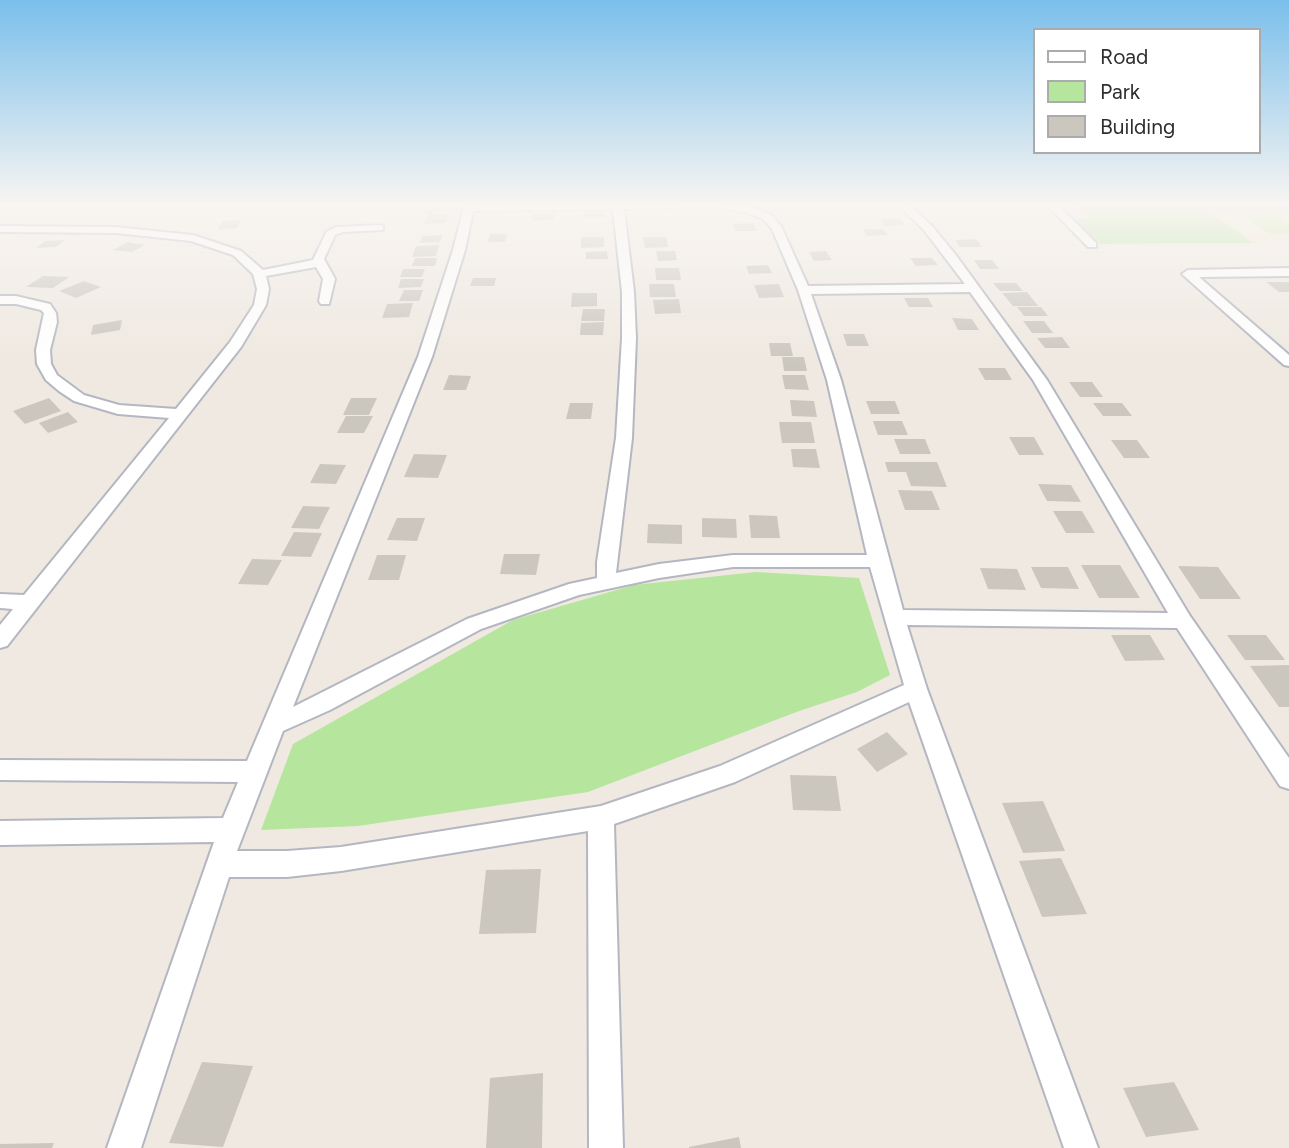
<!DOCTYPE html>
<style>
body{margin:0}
#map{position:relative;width:1289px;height:1148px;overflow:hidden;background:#efe9e1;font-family:Figtree,sans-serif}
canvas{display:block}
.legend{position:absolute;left:1033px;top:28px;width:228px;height:126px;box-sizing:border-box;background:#fff;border:2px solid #ababab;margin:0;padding:9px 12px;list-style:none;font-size:21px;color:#2e2e2e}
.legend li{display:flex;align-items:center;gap:14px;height:35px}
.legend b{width:35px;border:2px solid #ababab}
</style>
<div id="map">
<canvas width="1289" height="1148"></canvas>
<ul class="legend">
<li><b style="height:9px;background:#fff"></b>Road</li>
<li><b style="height:19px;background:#b6e59e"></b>Park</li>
<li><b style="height:19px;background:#cbc7bf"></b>Building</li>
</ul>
</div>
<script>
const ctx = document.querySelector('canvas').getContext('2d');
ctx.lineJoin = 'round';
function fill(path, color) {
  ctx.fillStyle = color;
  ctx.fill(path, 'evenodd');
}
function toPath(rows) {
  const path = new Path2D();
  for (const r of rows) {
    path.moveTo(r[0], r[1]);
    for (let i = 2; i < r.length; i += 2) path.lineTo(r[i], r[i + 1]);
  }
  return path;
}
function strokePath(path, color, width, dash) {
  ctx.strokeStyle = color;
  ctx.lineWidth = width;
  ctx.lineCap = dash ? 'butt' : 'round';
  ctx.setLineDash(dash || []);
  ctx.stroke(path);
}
const education = toPath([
 [1199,203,1289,203,1289,242,1253,243]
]);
const green = toPath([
 [1076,203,1198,203,1253,243,1100,244,1075,219,1091,218],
 [756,572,859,578,890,675,857,692,799,711,588,792,358,826,261,830,293,744,513,620,634,585]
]);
const pitch = toPath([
 [1244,216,1278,216,1289,224,1289,234,1270,234]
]);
const building = toPath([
 [1228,203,1261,203,1267,207,1234,207],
 [440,207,448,207,447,211,434,212,433,214,449,214,446,223,424,224,427,214,421,214,422,211],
 [584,211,605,211,605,217,584,218],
 [554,213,553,220,532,221,533,214],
 [880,219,900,219,905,225,885,226],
 [241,220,237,228,218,230,222,221],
 [754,223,757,231,735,231,732,224],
 [863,229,883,229,888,235,867,236],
 [490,234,507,234,505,242,488,242],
 [442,235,440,242,420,243,422,236],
 [581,237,604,237,604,247,581,248],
 [643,237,666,237,668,247,645,248],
 [976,239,982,247,960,247,955,240],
 [65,240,56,247,36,248,45,241],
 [127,242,145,245,132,252,113,250],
 [439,245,436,256,412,257,416,246],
 [607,251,608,259,586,259,586,252],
 [656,251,675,251,677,260,658,261],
 [826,251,832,260,814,261,809,252],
 [415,258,437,258,435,266,412,266],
 [910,258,932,258,938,265,916,266],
 [974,260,992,260,999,269,980,269],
 [768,265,772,273,749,274,746,266],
 [655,268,679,268,681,280,656,280],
 [403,269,425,269,422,277,400,277],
 [43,276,69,277,53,288,26,287],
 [473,278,496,278,494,286,470,286],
 [401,279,424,279,421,287,398,288],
 [84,281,101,287,76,298,59,291],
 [1266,282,1289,282,1289,292,1279,292],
 [993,283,1016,283,1023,291,1000,291],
 [649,284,674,284,676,297,650,297],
 [779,284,784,297,759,298,754,285],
 [404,290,423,290,419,301,399,301],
 [1027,292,1038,306,1013,306,1002,293],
 [572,293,597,293,597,306,571,307],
 [904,298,928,298,933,307,909,307],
 [679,299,681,313,655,314,653,300],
 [413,303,409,317,382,318,387,304],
 [1017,307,1041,307,1048,316,1024,316],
 [583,309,605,309,604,321,581,321],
 [952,318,972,319,979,330,958,330],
 [122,320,120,330,91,335,93,325],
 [1023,321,1044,321,1053,333,1032,333],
 [604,322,603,335,580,335,581,323],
 [843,334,864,334,869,346,847,346],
 [1062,337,1070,348,1045,348,1037,338],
 [769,343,790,343,793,356,771,356],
 [782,357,804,357,807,371,784,371],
 [978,368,1005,368,1012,380,985,380],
 [449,375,471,376,466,390,443,390],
 [782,375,805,375,809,390,785,389],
 [1069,382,1092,382,1103,397,1080,397],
 [49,398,61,411,25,424,13,411],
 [351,398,377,398,369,415,343,415],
 [790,400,814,401,817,417,792,416],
 [866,401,895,401,900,414,871,414],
 [570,403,593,403,591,419,566,419],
 [1093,403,1122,403,1132,416,1103,416],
 [68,412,78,422,48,433,39,423],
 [346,416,373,416,364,433,337,433],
 [873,421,902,421,908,435,878,435],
 [779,422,811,422,815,443,782,443],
 [1009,437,1034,437,1044,455,1019,455],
 [894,439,925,439,931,454,900,454],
 [1111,440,1137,440,1150,458,1124,458],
 [791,449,816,449,820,468,793,467],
 [414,454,447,455,438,478,404,477],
 [885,462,937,462,947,487,911,486,906,472,888,472],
 [320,464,346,465,336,484,310,483],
 [1038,484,1071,485,1081,502,1047,501],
 [898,490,932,491,940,510,905,510],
 [303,506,330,507,319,529,291,528],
 [1053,511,1082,511,1095,533,1066,533],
 [749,515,777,516,780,538,751,538],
 [397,518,425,518,417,541,387,540],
 [702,518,736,519,737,538,702,537],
 [648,524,682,525,682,544,647,543],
 [294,532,322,533,311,557,281,556],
 [504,554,540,554,536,575,500,574],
 [377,555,406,555,399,580,368,580],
 [252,559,282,560,268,585,238,584],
 [1081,565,1120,565,1140,598,1099,598],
 [1178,566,1218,567,1241,599,1200,599],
 [1031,567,1068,567,1079,589,1041,588],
 [980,568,1017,569,1026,590,988,589],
 [1111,635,1150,635,1165,660,1125,661],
 [1227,635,1266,635,1285,660,1245,660],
 [1289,665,1289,707,1279,707,1250,666],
 [887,732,908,754,877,772,857,749],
 [790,775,836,776,841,811,793,810],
 [1043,801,1065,851,1023,853,1002,803],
 [1061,858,1087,914,1042,917,1019,861],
 [541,869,536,933,479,934,486,870],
 [202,1062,253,1066,223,1147,169,1143],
 [543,1073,542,1148,486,1148,490,1078],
 [1174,1082,1199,1130,1146,1137,1123,1088],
 [739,1137,741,1148,689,1148,689,1147],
 [54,1143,52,1148,0,1148,0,1144]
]);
const minor = toPath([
 [465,203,728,203,751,207,771,215,781,226,808,286,965,284,924,230,896,203,907,203,932,226,955,254,1047,380,1190,616,1289,758,1289,789,1280,786,1177,628,907,625,927,689,1098,1148,1064,1148,909,702,735,782,614,824,623,1148,589,1148,588,831,341,871,287,877,229,877,141,1148,107,1148,214,842,0,845,0,821,223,818,238,782,0,780,0,760,247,761,418,357,453,250,465,203],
 [714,207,748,213,763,219,772,229,798,290,827,380,867,555,733,555,659,564,616,573,632,438,636,338,634,292,624,209,714,207],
 [613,209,622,292,622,338,616,438,597,562,597,578,569,584,467,619,293,707,432,357,465,250,473,211,613,209],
 [970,292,1033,380,1168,613,903,610,841,380,811,294,970,292],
 [733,567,870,567,904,685,720,766,601,806,341,847,287,851,237,851,283,731,330,710,481,629,579,595,659,578,733,567],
 [1045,203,1056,203,1096,243,1096,247,1088,247,1045,203],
 [379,225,383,226,383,230,343,232,335,235,324,259,335,279,329,304,321,304,319,301,323,279,316,267,266,276,269,289,266,305,241,347,7,646,0,648,0,625,13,609,0,608,0,594,24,595,169,418,118,414,74,401,59,391,46,380,37,364,36,350,44,313,41,310,16,304,0,304,0,296,16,296,50,304,56,313,57,322,50,350,51,364,57,375,84,395,119,405,176,409,230,342,254,305,257,289,253,274,233,255,191,241,116,233,0,232,0,226,116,227,193,235,241,251,263,270,313,260,327,231,337,227,379,225],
 [1289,268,1289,276,1199,277,1289,355,1289,366,1284,365,1182,274,1188,270,1289,268]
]);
fill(education, '#f0e6d1');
fill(green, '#b6e59e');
fill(pitch, '#c9ec9a');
fill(building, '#cbc7bf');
strokePath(minor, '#b4b7c1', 4);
fill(minor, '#fff');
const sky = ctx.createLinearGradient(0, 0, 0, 364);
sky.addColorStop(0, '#7abfeb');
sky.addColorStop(0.56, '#f8f5f2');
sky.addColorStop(1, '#f8f5f200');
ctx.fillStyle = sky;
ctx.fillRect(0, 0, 1289, 364);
</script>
